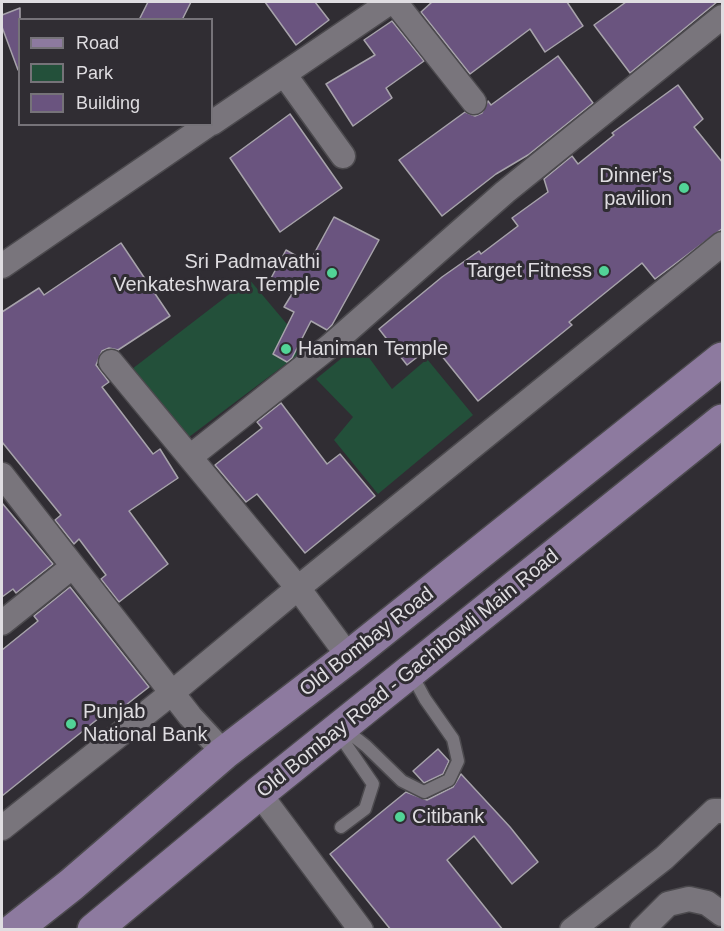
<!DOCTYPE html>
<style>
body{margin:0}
#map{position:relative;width:724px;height:931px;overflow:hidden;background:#302d33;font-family:Helvetica,sans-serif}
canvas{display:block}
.frame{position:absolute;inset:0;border:3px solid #dfdde1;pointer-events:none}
.legend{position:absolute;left:18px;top:18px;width:195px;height:108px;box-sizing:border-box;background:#302d33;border:2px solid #767379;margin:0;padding:8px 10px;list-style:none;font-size:18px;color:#dfdde1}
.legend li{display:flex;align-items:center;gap:12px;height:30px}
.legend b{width:30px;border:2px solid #767379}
</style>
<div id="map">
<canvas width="724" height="931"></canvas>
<div class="frame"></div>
<ul class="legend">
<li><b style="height:8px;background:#8d7a9f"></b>Road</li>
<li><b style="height:16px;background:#23503a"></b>Park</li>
<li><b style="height:16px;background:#6a547f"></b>Building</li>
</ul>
</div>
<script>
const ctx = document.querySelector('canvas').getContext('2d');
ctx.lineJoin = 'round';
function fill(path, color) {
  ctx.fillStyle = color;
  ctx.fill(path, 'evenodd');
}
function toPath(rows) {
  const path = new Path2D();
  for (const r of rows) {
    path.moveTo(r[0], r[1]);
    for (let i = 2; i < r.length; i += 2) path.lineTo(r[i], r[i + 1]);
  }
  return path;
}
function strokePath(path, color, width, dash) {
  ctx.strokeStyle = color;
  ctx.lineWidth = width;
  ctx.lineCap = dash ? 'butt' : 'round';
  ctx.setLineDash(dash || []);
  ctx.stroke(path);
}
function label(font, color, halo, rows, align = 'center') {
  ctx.font = font + ' Helvetica,sans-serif';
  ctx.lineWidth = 6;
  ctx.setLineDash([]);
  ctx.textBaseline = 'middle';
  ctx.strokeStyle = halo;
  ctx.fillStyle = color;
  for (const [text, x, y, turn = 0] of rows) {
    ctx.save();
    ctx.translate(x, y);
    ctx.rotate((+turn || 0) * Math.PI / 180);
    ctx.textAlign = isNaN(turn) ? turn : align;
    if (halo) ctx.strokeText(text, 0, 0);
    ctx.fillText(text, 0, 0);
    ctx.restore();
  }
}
const green = toPath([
 [249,279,307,348,189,437,132,369],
 [359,344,392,389,427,359,473,415,378,494,334,440,353,417,316,379]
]);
const building = toPath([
 [148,2,191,2,182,20,139,20,148,2],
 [265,2,315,2,329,20,296,45,265,2],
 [432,2,567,2,583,26,545,52,530,29,470,74,421,12,432,2],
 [626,2,717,2,630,73,594,25,626,2],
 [20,8,20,70,18,70,2,27,2,15,20,8],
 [392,21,424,61,386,88,392,98,353,126,326,84,375,55,364,40,392,21],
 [558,56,593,103,528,155,496,174,442,216,399,160,465,112,475,116,482,113,488,101,491,105,558,56],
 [678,85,703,119,694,127,723,163,723,228,655,279,642,263,569,322,572,325,478,401,433,345,407,365,379,329,442,277,479,251,481,254,518,226,512,218,548,192,544,179,572,156,578,164,614,135,612,133,678,85],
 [290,114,342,188,280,232,230,158,290,114],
 [334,217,379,240,332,325,327,330,311,321,292,358,287,362,273,354,294,312,284,307,292,294,269,282,286,250,309,263,334,217],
 [121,243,170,316,118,350,109,348,102,351,96,365,109,382,102,387,153,454,160,449,178,478,129,511,168,564,119,602,101,579,106,575,79,539,74,544,55,520,61,515,2,442,2,312,39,288,44,295,121,243],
 [281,403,327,464,340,454,375,496,305,553,257,494,246,502,215,465,262,428,257,422,281,403],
 [2,503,53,564,16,593,13,589,2,597,2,503],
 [70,587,149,687,108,719,104,714,2,796,2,650,38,621,34,616,70,587],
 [438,749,449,761,443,774,424,783,413,771,438,749],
 [461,774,510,827,538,862,512,884,474,836,447,860,503,930,391,930,330,854,406,792,427,800,453,787,461,774]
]);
const lane = toPath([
 [343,728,366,746,402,781,424,792,449,780,458,761,453,739,425,699,411,673],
 [338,733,373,784,365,809,341,827]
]);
const street = toPath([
 [395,2,474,102],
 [284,74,343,156],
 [212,123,390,2],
 [2,266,209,124],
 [111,362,298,588,349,657],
 [190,457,330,346,505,192,722,17],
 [2,475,190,716,224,753],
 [2,623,72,567],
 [259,793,361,930],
 [2,828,173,692,298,588,722,244],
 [572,930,664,858,714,811,722,811],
 [642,930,668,904,689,899,707,903,722,914]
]);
const primary = toPath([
 [14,930,71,885,224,753,349,657,722,359],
 [94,930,259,793,722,421]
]);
const markers = [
 [684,188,6,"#52d397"],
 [604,271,6,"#52d397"],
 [332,273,6,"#52d397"],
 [286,349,6,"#52d397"],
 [71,724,6,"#52d397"],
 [400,817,6,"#52d397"]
];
const poiNames = [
 ["Dinner's",672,176],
 ["pavilion",672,199],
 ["Sri Padmavathi",320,262],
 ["Venkateshwara Temple",320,285],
 ["Target Fitness",592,271],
 ["Haniman Temple",298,349,"left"],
 ["Punjab",83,712,"left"],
 ["National Bank",83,735,"left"],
 ["Citibank",412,817,"left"]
];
const streetNames = [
 ["Old Bombay Road",367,642,-38],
 ["Old Bombay Road - Gachibowli Main Road",408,674,-39]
];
fill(green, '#23503a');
fill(building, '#6a547f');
strokePath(building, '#a7a3ab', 1.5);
strokePath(lane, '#4c4a4e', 15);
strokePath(street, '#4c4a4e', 27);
strokePath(primary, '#4c4a4e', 36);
strokePath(lane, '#79757c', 12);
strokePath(street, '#79757c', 24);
strokePath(primary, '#8d7a9f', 33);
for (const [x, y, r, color] of markers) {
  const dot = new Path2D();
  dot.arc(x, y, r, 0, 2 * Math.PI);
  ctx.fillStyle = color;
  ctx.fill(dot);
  strokePath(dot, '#302d33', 2);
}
label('20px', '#dfdde1', '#302d33', poiNames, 'right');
label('20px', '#dfdde1', '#302d33', streetNames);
</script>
